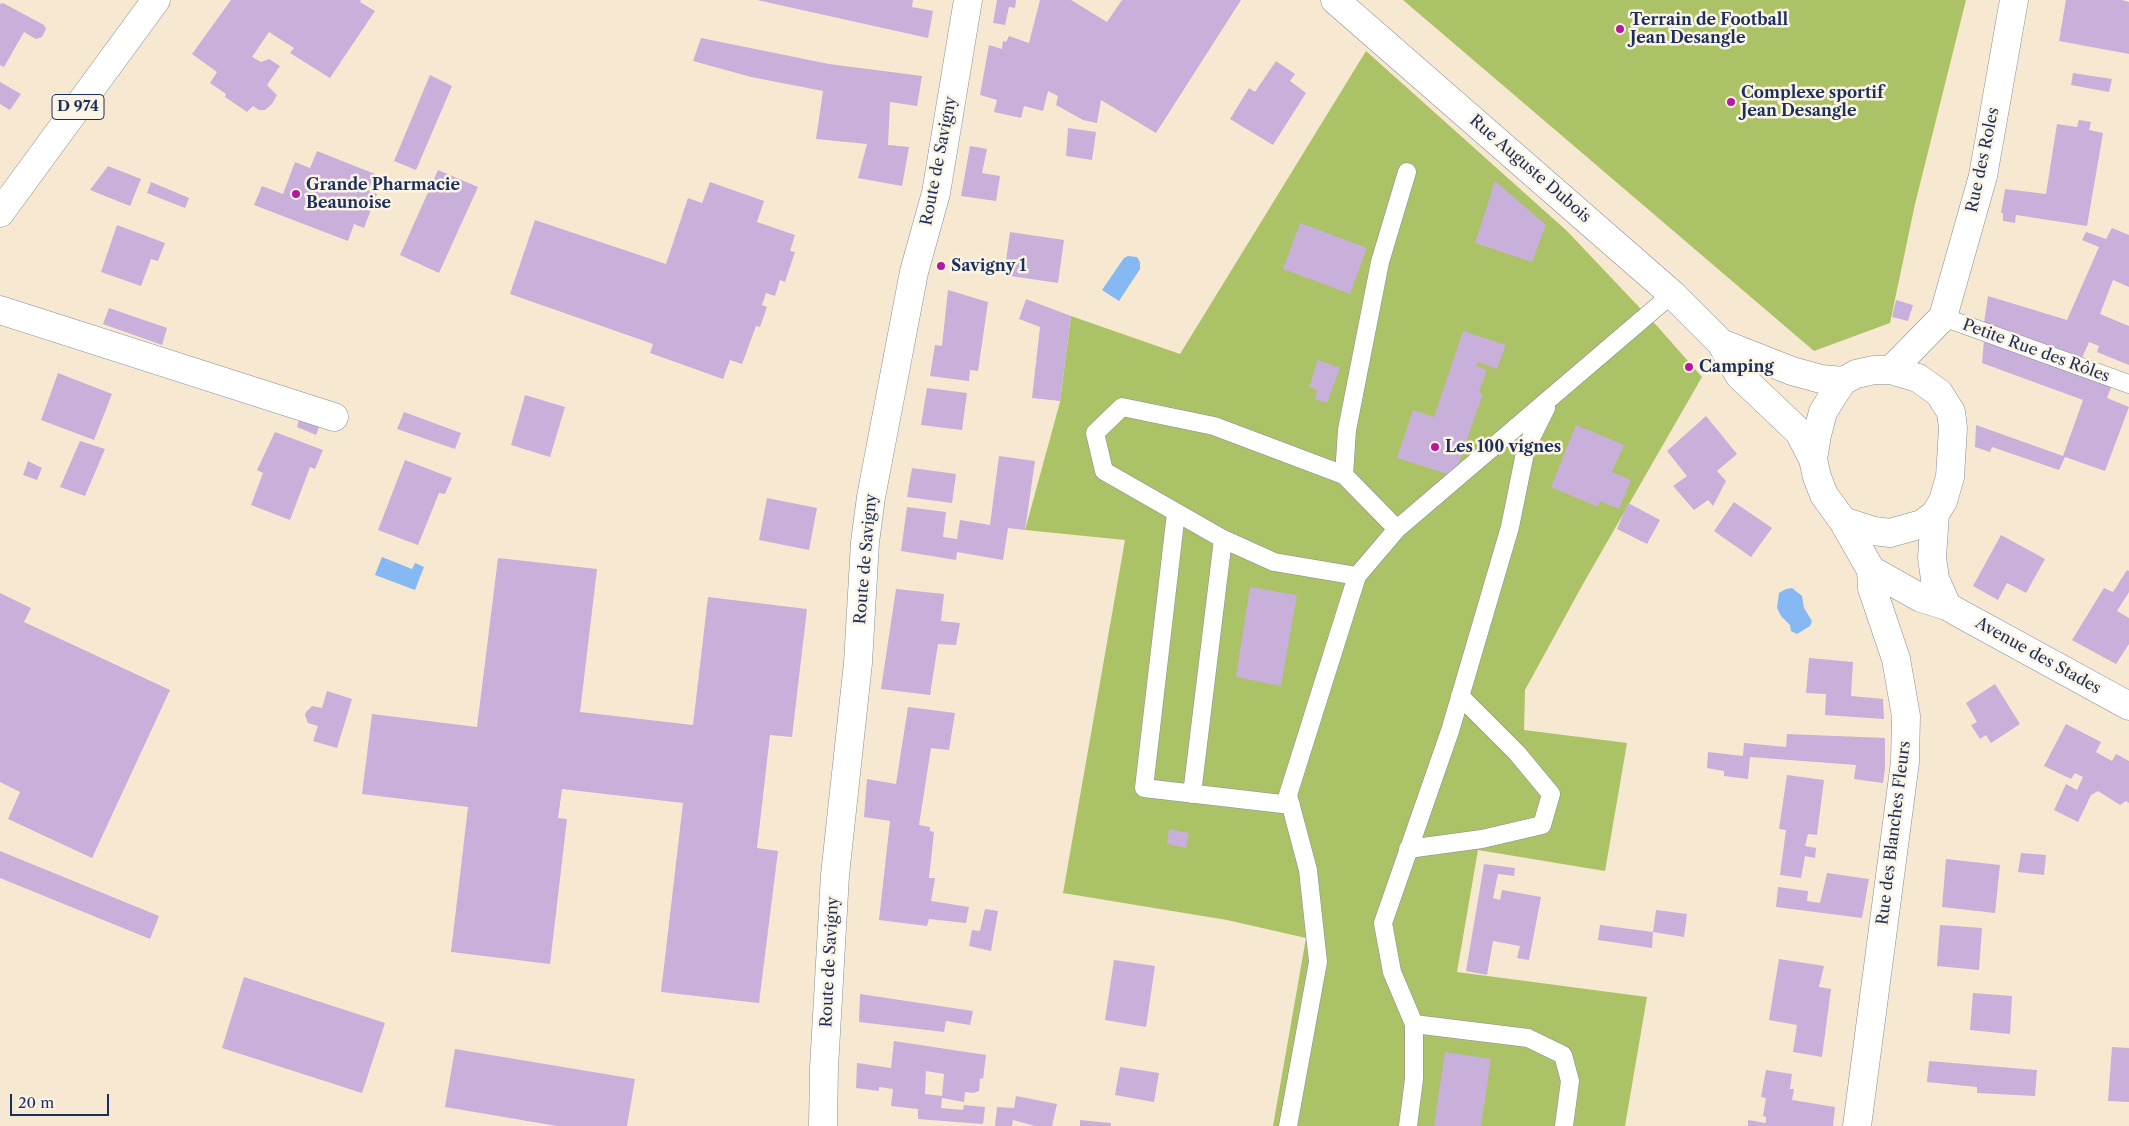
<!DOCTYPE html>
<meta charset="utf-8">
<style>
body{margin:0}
#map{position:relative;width:2129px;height:1126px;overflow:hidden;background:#f7e9d1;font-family:"Libre Caslon Text",serif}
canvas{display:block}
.scale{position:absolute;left:10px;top:1094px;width:99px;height:22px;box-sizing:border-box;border:2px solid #1b2f5e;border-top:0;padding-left:6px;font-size:15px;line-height:18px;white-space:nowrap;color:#1b2f5e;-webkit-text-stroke:4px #fcf5e5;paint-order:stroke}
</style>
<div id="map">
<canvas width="2129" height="1126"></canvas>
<div class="scale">20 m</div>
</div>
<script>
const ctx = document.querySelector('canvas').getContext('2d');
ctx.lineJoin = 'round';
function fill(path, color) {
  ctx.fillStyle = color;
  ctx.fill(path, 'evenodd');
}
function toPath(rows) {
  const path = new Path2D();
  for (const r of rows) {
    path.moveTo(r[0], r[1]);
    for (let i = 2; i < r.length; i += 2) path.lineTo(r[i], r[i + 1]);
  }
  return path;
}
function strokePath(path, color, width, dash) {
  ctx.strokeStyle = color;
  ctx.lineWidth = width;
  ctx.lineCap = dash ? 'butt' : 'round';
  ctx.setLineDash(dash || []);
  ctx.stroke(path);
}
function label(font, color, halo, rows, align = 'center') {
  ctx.font = font + ' "Libre Caslon Text",serif';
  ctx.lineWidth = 5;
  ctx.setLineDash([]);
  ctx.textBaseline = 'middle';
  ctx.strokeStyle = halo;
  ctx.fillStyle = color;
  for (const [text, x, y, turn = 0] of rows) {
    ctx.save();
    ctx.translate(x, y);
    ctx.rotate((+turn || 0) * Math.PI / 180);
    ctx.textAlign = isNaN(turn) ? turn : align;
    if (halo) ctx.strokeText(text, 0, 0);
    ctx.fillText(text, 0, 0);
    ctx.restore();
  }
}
const green = toPath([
 [1403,0,1966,0,1915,204,1890,323,1814,351],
 [1366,51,1567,231,1658,327,1702,377,1583,584,1525,690,1524,730,1627,743,1605,871,1478,850,1457,972,1647,997,1625,1126,1273,1126,1306,938,1227,920,1063,893,1125,540,1025,530,1060,402,1071,316,1180,354]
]);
const water = toPath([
 [1128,256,1137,257,1140,262,1140,269,1119,301,1102,290,1124,258],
 [382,557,412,569,415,563,424,567,415,590,375,575],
 [1792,588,1802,596,1804,608,1812,621,1810,626,1797,634,1791,631,1790,625,1781,616,1777,608,1779,593,1786,589]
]);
const building = toPath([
 [231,0,361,0,360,2,375,11,330,78,290,53,294,48,269,32,252,57,261,62,269,59,280,66,267,85,277,95,272,104,265,110,259,110,253,106,247,112,225,97,226,94,210,83,217,72,192,54],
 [757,0,913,0,912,7,933,11,928,38],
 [997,0,1016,0,1015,8,1009,7,1005,25,993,23],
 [1040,0,1071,0,1107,22,1122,0,1241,0,1156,133,1101,100,1097,123,1083,120,1056,105,1058,96,1048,91,1043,111,1024,106,1021,118,994,112,997,100,980,95,989,45,1002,49,1003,41,1006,42,1009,36,1029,43],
 [2066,0,2122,0,2129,2,2129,54,2059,41],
 [3,3,44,25,46,29,42,37,36,39,24,32,4,67,0,65,0,4],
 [701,38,829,64,922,76,917,106,890,102,888,145,909,147,902,186,858,178,867,144,816,139,823,91,751,77,693,61],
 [1276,61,1295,74,1290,81,1306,93,1273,145,1230,119,1249,88,1255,92],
 [2073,73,2112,79,2109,92,2071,85],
 [430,75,452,86,416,170,394,161],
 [0,82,21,94,10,110,0,104],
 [2079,120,2091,122,2089,130,2103,133,2087,226,2016,215,2015,223,2003,221,2003,213,2001,213,2005,189,2046,194,2057,124,2077,127],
 [1068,128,1096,132,1092,160,1066,156],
 [970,146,987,149,982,173,1000,176,996,201,961,196],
 [317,151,375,174,368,190,377,194,364,228,354,224,348,241,254,205,262,186,283,194,295,162,310,168],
 [108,166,141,179,130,206,90,190],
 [438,170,478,187,439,273,400,255],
 [1495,181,1546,225,1532,262,1475,243],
 [151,182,189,198,185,208,147,193],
 [710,182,764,201,757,222,795,235,790,251,795,252,785,282,780,280,775,296,766,293,762,305,767,307,760,327,756,326,742,364,730,360,723,379,650,353,653,344,510,294,535,220,666,264,688,198,702,203],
 [1300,223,1367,248,1350,294,1283,269],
 [117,225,165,243,158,261,151,259,141,286,101,272],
 [2112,228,2129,235,2129,287,2113,280,2100,314,2129,326,2129,365,2097,352,2099,346,2089,342,2082,358,1984,323,1988,296,2067,320,2099,247,2082,240,2086,232,2106,239],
 [1010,232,1064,240,1058,283,1004,275],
 [948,290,988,302,978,371,970,370,969,381,930,376,935,345,942,346],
 [1026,299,1071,316,1060,401,1032,398,1040,327,1019,319],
 [1896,300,1913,305,1908,321,1892,317],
 [109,308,167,328,162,345,103,324],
 [1463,331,1506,345,1497,369,1478,362,1476,366,1487,370,1479,392,1483,394,1454,476,1397,458,1413,410,1434,417],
 [1984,340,2112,385,2107,398,2129,407,2105,471,2065,457,2059,470,1992,447,1990,452,1975,447,1976,425,2063,456,2083,400,1982,363],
 [1318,360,1340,368,1327,403,1315,399,1317,390,1309,387],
 [58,373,112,394,94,440,41,420],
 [927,388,967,393,962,430,921,425],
 [525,395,565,407,550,457,511,445],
 [404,412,461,433,455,449,397,429],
 [1706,416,1737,454,1717,471,1726,481,1713,506,1708,500,1694,510,1673,486,1687,476,1667,451],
 [299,420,319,427,316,435,297,427],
 [1576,425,1624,445,1612,472,1631,480,1619,509,1600,501,1598,507,1551,487],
 [275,432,323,450,315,469,310,467,290,520,251,505,263,473,257,470],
 [80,441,105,449,85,496,60,487],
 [999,456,1035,461,1025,530,1008,528,1003,560,957,552,956,560,901,551,907,507,946,512,943,537,957,539,960,520,990,525],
 [405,460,452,478,445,494,439,493,418,545,378,530],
 [28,461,42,468,37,480,23,475],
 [912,468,956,474,952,503,907,497],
 [767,498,817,508,809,550,759,540],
 [1734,502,1772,528,1751,557,1714,531],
 [1628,503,1660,520,1647,544,1617,529],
 [2001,535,2045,559,2026,593,2007,583,1998,600,1973,586],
 [498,558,597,569,580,712,693,725,708,597,807,609,792,737,770,735,757,848,778,851,759,1003,661,992,683,803,562,789,558,818,567,819,550,964,451,952,468,807,362,794,372,714,477,727],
 [2127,570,2129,571,2129,592,2117,611,2129,618,2129,644,2116,664,2072,640,2104,588,2113,592],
 [1250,587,1297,595,1281,686,1236,677],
 [896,589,944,594,941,621,960,623,956,645,938,644,930,695,881,689],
 [0,593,31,608,24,622,170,690,92,858,8,819,20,792,0,782],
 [1809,658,1853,662,1851,696,1883,699,1884,719,1825,715,1826,694,1806,693],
 [1995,684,2020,724,1991,743,1986,735,1980,739,1971,725,1977,722,1966,703],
 [327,691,352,699,337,748,313,741,318,726,308,723,305,715,306,712,312,706,322,708],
 [908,707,955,713,949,750,931,748,919,825,930,827,930,831,934,832,929,878,935,878,931,901,969,907,966,923,929,919,927,926,879,920,890,821,864,817,867,779,896,784],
 [2066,724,2101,742,2096,752,2112,761,2116,754,2129,761,2129,803,2126,801,2120,805,2098,791,2091,795,2078,822,2054,810,2066,784,2077,790,2083,777,2075,773,2071,779,2044,766],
 [1787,734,1885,738,1885,768,1883,783,1854,779,1856,765,1750,757,1748,779,1724,776,1724,771,1707,768,1708,752,1743,756,1744,743,1786,747],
 [1787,775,1824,780,1817,835,1808,834,1805,846,1816,848,1815,858,1805,856,1801,878,1780,875,1786,830,1779,829],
 [1169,829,1189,833,1186,848,1167,844],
 [0,851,159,916,150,939,0,878],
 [2021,853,2046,855,2044,875,2018,872],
 [1946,859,2000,865,1995,913,1942,907],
 [1484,864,1515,868,1514,876,1498,874,1493,898,1500,900,1502,890,1541,897,1529,960,1517,958,1520,946,1493,941,1487,975,1466,971],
 [1827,873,1869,879,1862,918,1776,907,1778,887,1808,891,1807,901,1820,903],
 [985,909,998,911,991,951,969,946,972,930,980,931],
 [1656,910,1687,914,1684,937,1653,932],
 [1600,925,1653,932,1652,948,1598,940],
 [1940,925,1982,928,1979,970,1937,966],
 [1779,959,1824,966,1819,987,1831,989,1822,1057,1793,1052,1797,1025,1769,1020],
 [1114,960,1155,966,1146,1027,1105,1020],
 [244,977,385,1023,362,1093,222,1048],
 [1973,993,2012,996,2010,1034,1970,1030],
 [860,994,973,1011,970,1025,946,1021,944,1032,859,1022],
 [894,1041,986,1055,983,1079,980,1078,979,1091,973,1093,965,1092,964,1102,942,1098,941,1108,963,1110,964,1105,985,1107,983,1124,918,1119,918,1109,891,1106,893,1089,879,1087,879,1091,856,1088,857,1063,891,1068],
 [926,1071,944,1074,942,1096,925,1094],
 [2112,1047,2129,1048,2129,1102,2108,1101],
 [455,1049,635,1079,627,1126,557,1126,445,1107],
 [1445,1052,1491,1059,1481,1126,1434,1126],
 [1929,1061,2037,1070,2035,1096,1977,1093,1977,1087,1927,1082],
 [1120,1067,1159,1073,1154,1102,1115,1095],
 [1766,1070,1792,1074,1790,1089,1794,1089,1792,1100,1835,1107,1833,1126,1748,1126,1748,1120,1766,1123,1766,1117,1763,1116,1766,1098,1761,1097],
 [1016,1096,1057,1104,1052,1126,1035,1126,1013,1120,1012,1126,995,1126,997,1107,1014,1108],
 [1080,1120,1111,1123,1111,1126,1080,1126]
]);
const lane = toPath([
 [1943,317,2129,384],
 [1344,475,1347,430,1380,262,1407,172],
 [1176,513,1144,788,1291,805],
 [1357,576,1274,562,1223,539,1104,471,1095,433,1122,407,1214,426,1344,475,1397,529],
 [1192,794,1223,539],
 [1408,849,1482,839,1542,825,1551,794,1517,753,1460,696],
 [1414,1024,1528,1038,1563,1055,1570,1081,1564,1126],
 [1288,1126,1318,962,1308,870,1288,795,1357,576,1397,529,1672,294],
 [1408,1126,1414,1079,1414,1024,1392,972,1383,923,1450,731,1510,527,1526,448,1546,408]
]);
const street = toPath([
 [1335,0,1672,294,1721,343,1739,375,1799,432,1813,459],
 [0,310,334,417],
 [1721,343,1792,371,1821,379,1843,381],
 [1874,370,1891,370,1918,378,1939,393,1951,412,1953,428,1950,477,1943,501,1935,514,1922,524,1890,533,1874,531,1843,521,1824,495,1817,477,1813,459,1817,435,1823,412,1834,394,1843,381,1856,374,1874,370],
 [1891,370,1943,317,1983,176,2014,0],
 [1935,514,1932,558,1935,579,1947,606],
 [1843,521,1871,570,1872,588,1896,659,1906,716,1905,762,1857,1126],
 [1871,570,1921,598,1947,606,1959,613,2129,706]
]);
const secondary = toPath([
 [823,1126,824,1068,835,875,858,663,865,542,871,497,914,272,936,193,968,0]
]);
const primary = toPath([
 [0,213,156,0]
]);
const markers = [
 [1620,29,5,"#b5179e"],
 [1731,102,5,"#b5179e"],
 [296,194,5,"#b5179e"],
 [941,266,5,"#b5179e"],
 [1689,367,5,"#b5179e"],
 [1435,447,5,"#b5179e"]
];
const shields = [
 [78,107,52]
];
const shieldNames = [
 ["D 974",78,107]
];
const poiNames = [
 ["Terrain de Football",1630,20],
 ["Jean Desangle",1630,38],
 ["Complexe sportif",1741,93],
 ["Jean Desangle",1741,111],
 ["Grande Pharmacie",306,185],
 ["Beaunoise",306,203],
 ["Savigny 1",951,266],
 ["Camping",1699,367],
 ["Les 100 vignes",1445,447]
];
const streetNames = [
 ["Rue des Roles",1983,160,-78],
 ["Route de Savigny",939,161,-79],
 ["Rue Auguste Dubois",1530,169,41],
 ["Petite Rue des Rôles",2036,351,20],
 ["Route de Savigny",866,559,-85],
 ["Avenue des Stades",2038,656,29],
 ["Rue des Blanches Fleurs",1894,833,-83],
 ["Route de Savigny",830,962,-87]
];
fill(green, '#acc267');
fill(water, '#86b8f3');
fill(building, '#c8b0da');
strokePath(lane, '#898c98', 19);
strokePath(street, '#898c98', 29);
strokePath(secondary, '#898c98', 29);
strokePath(primary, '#898c98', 29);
strokePath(lane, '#fff', 18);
strokePath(street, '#fff', 28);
strokePath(secondary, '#fff', 28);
strokePath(primary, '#fff', 28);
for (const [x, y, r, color] of markers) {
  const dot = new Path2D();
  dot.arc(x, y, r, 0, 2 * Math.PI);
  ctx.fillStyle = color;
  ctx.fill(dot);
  strokePath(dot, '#fcf5e5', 2);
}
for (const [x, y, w] of shields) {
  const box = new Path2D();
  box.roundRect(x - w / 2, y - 12.5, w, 25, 4);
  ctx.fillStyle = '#fcf5e5';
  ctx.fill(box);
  strokePath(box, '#1b2f5e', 1);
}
label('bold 15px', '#1b2f5e', null, shieldNames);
label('bold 16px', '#1b2f5e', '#fcf5e5', poiNames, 'left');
label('16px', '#1b2f5e', '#fcf5e5', streetNames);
</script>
